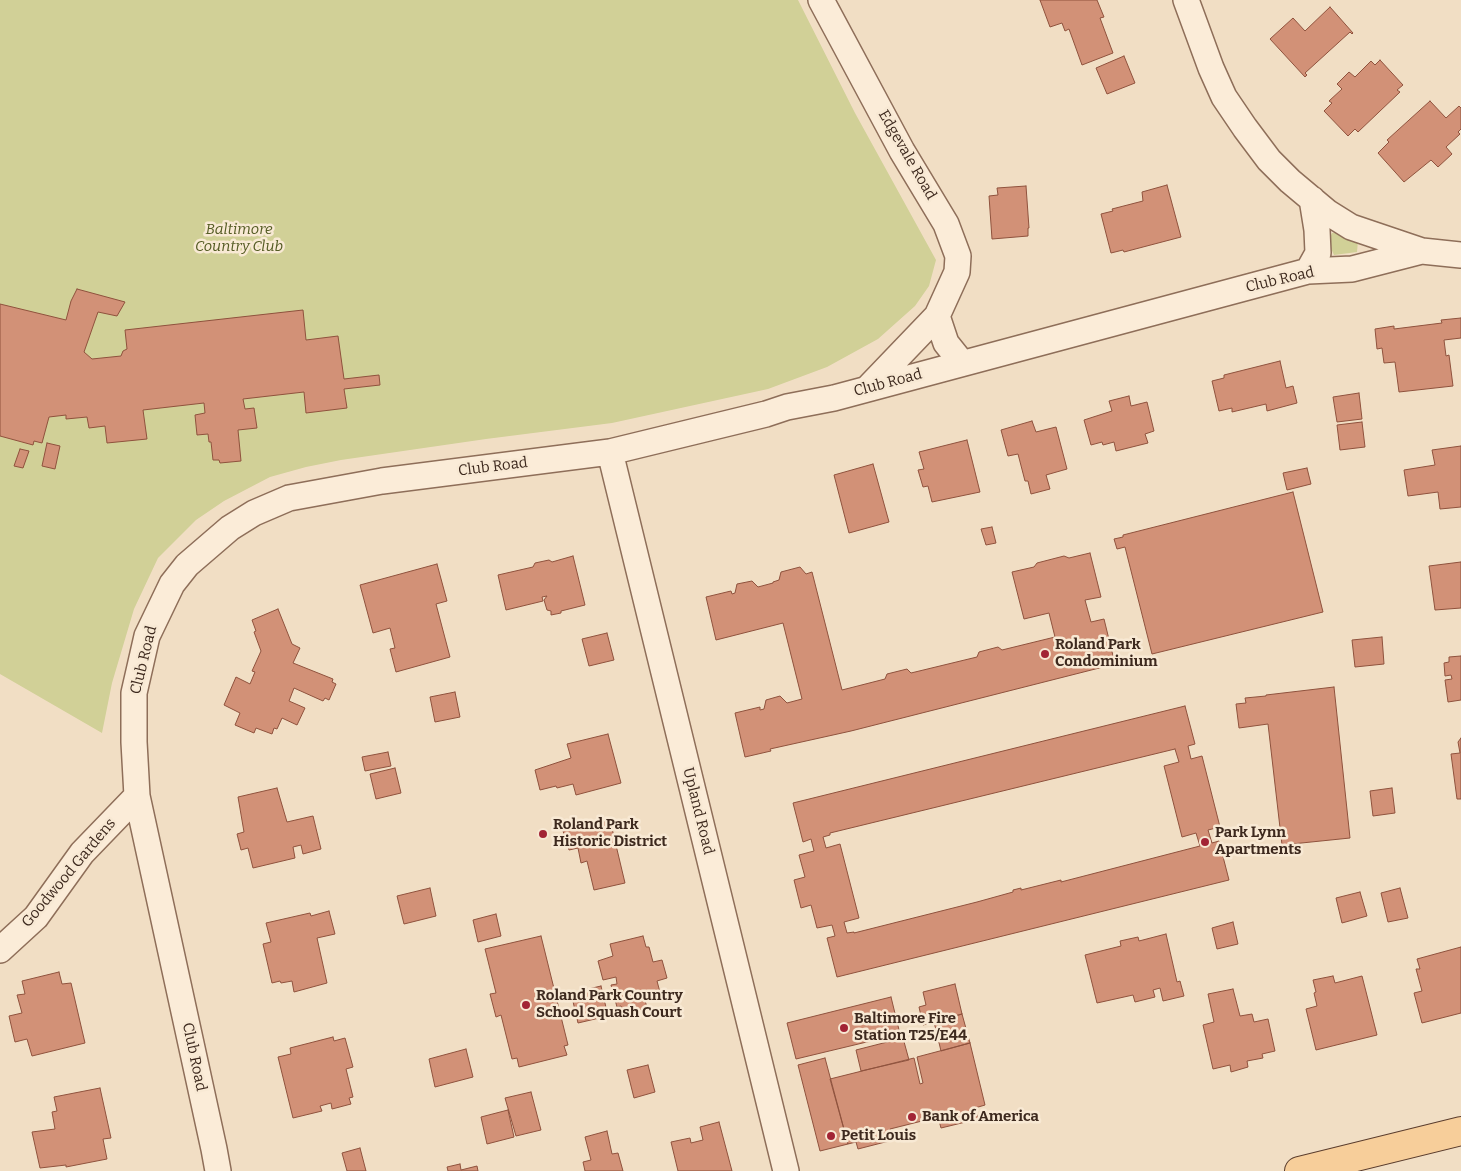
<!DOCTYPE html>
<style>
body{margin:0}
canvas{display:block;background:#f1dec4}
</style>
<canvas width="1461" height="1171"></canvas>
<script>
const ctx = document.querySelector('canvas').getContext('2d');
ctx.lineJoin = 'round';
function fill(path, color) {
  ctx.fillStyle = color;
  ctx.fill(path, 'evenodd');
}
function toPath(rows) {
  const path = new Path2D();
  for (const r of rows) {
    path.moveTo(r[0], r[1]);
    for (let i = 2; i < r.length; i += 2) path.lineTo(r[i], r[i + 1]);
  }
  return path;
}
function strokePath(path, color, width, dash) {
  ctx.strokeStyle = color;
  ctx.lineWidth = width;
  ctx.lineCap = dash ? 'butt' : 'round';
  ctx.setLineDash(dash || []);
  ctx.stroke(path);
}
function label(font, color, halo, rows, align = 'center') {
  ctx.font = font + ' Bitter,serif';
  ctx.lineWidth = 5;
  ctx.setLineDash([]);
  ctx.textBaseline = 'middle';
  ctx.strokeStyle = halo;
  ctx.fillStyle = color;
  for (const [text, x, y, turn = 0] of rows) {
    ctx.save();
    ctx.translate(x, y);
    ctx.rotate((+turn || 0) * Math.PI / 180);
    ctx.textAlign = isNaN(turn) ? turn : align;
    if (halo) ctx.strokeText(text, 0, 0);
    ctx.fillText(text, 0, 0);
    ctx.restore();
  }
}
const green = toPath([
 [0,0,798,0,855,113,936,260,929,286,915,306,878,339,827,367,768,389,612,423,486,439,341,460,306,467,270,477,224,501,196,520,158,558,134,609,112,683,102,733,0,674],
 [1338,232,1358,241,1357,252,1334,255,1328,242,1332,233]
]);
const building = toPath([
 [1040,0,1097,0,1104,17,1100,18,1113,53,1082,65,1069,29,1065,31,1062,23,1050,27,1040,0],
 [1330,7,1353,33,1352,34,1350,32,1305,73,1307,75,1305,77,1270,39,1293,18,1305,31,1330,7],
 [1124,56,1135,83,1107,94,1096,68,1124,56],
 [1380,60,1403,85,1397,90,1400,92,1358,132,1355,129,1348,136,1324,111,1332,103,1329,101,1342,89,1337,84,1349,72,1355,77,1371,61,1375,65,1380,60],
 [1430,101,1446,118,1459,106,1461,108,1461,129,1458,132,1460,134,1446,147,1452,154,1438,167,1431,160,1404,182,1378,153,1389,142,1387,140,1430,101],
 [1167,185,1181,237,1124,252,1123,250,1111,253,1101,214,1113,211,1112,209,1143,201,1142,192,1167,185],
 [1026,186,1029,228,1028,228,1028,236,992,239,989,196,998,195,997,188,1026,186],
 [77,289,125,302,117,316,98,312,84,352,92,359,121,356,123,351,127,349,125,330,303,310,306,340,338,336,344,379,379,375,380,385,344,389,347,408,306,413,304,392,243,399,245,409,254,408,257,428,238,430,241,461,220,463,219,460,213,460,211,442,209,442,208,434,197,435,195,415,205,413,204,403,143,410,147,439,107,443,105,426,89,428,87,417,66,419,66,415,49,417,42,443,34,441,33,445,0,436,0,304,66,320,71,301,77,289],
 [1461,318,1461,338,1444,340,1446,356,1449,355,1453,386,1399,392,1395,362,1384,363,1382,348,1377,349,1375,329,1394,326,1394,329,1442,323,1441,320,1461,318],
 [1280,361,1286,388,1293,386,1297,403,1267,411,1266,404,1232,412,1232,408,1219,411,1212,381,1224,378,1224,375,1280,361],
 [1359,393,1362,419,1337,422,1333,397,1359,393],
 [1129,396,1131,406,1147,402,1154,431,1145,434,1148,443,1116,451,1114,442,1103,445,1102,442,1091,445,1084,420,1112,411,1109,401,1129,396],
 [1032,421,1036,432,1056,427,1067,469,1046,475,1050,489,1031,494,1028,481,1025,481,1018,454,1008,456,1001,430,1032,421],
 [1362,422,1365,447,1340,450,1337,425,1362,422],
 [967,440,980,492,932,502,928,486,923,487,918,470,924,469,919,452,967,440],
 [47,443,60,446,55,469,42,466,47,443],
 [1461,446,1461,507,1440,509,1438,492,1408,496,1404,470,1435,465,1432,450,1461,446],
 [20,449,29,451,23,468,14,466,20,449],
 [873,464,889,522,849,533,834,475,873,464],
 [1307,468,1311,484,1287,490,1283,473,1307,468],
 [1293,492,1323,612,1152,654,1125,547,1117,549,1114,539,1123,537,1123,535,1293,492],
 [992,527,996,543,986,545,981,529,992,527],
 [1090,553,1101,597,1085,600,1091,622,1104,619,1115,664,851,731,770,749,771,751,745,757,735,713,760,707,760,710,764,709,766,700,780,696,787,703,802,699,783,623,716,640,706,597,731,591,732,594,735,593,737,584,752,581,758,587,773,583,773,582,779,580,781,572,800,567,806,574,812,572,842,690,885,679,887,674,907,669,911,673,977,657,979,652,998,647,1002,650,1055,637,1049,613,1024,619,1012,572,1034,567,1037,563,1064,556,1069,558,1090,553],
 [573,556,585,605,561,611,561,613,551,615,551,611,547,610,544,600,547,596,542,597,543,601,506,610,498,575,533,567,535,563,549,560,552,562,573,556],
 [1461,562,1461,608,1435,610,1429,566,1461,562],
 [437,564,447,601,436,604,450,657,396,672,390,649,395,648,390,628,373,633,360,585,437,564],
 [278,609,292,644,300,648,293,663,333,679,332,682,336,684,329,700,325,698,323,701,294,688,289,701,305,708,297,725,282,718,277,729,274,728,272,734,256,728,254,733,235,725,240,713,224,705,236,677,250,684,255,672,252,671,261,651,254,632,256,631,252,620,278,609],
 [607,633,614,660,589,666,582,639,607,633],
 [1382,637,1384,664,1355,667,1352,640,1382,637],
 [1461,656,1461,700,1448,702,1445,680,1452,679,1451,675,1445,676,1444,663,1449,662,1449,657,1461,656],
 [1334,687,1350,838,1282,845,1268,724,1239,728,1236,704,1246,703,1245,698,1266,696,1266,695,1334,687],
 [455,692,460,717,435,722,430,697,455,692],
 [1185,706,1195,744,1188,746,1191,759,1202,756,1220,827,1208,830,1212,843,1219,841,1229,880,837,977,827,938,835,936,832,925,817,928,811,905,801,908,794,880,805,877,799,855,814,851,811,839,803,842,793,803,1185,706],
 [1175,749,1179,762,1164,766,1182,837,1196,833,1200,846,1061,882,1061,880,1021,890,1021,888,1013,890,1013,892,977,902,854,933,854,932,847,933,844,922,859,918,840,844,826,848,823,837,830,835,830,833,1175,749],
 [608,734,621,783,576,795,573,784,557,788,556,786,540,790,535,770,571,758,567,744,608,734],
 [1461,738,1461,799,1457,799,1451,754,1460,753,1458,742,1461,738],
 [388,752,391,766,365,771,362,757,388,752],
 [395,768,401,793,376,799,370,774,395,768],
 [277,788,287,822,313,816,321,849,303,854,301,845,293,847,295,858,253,868,248,848,241,850,237,834,244,832,238,797,277,788],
 [1392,788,1395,813,1373,816,1370,791,1392,788],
 [610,820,625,883,594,890,587,861,581,863,578,848,569,850,563,831,610,820],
 [430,888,436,916,404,924,397,896,430,888],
 [1400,888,1408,918,1388,922,1381,893,1400,888],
 [1360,892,1367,916,1342,923,1336,898,1360,892],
 [329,911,335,934,317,938,327,983,294,992,292,981,281,983,280,981,272,983,263,944,271,942,266,923,310,913,311,916,329,911],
 [496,914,501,936,478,942,473,920,496,914],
 [1233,922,1238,944,1217,949,1212,928,1233,922],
 [1166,934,1177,982,1180,981,1184,996,1163,1001,1160,988,1153,990,1155,997,1135,1002,1133,995,1097,1003,1085,955,1121,946,1120,941,1138,937,1139,941,1166,934],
 [541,936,568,1045,564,1046,567,1055,519,1067,517,1058,512,1059,501,1015,496,1017,490,994,496,993,485,949,541,936],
 [643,936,646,947,649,947,653,962,662,960,667,978,657,981,661,996,645,1000,647,1008,623,1014,621,1006,617,1007,611,985,617,984,616,977,603,980,598,961,613,956,610,944,643,936],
 [1461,947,1461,1013,1422,1023,1414,993,1422,991,1416,969,1420,969,1417,959,1461,947],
 [59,972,62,984,71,983,85,1043,32,1056,27,1039,15,1042,9,1016,22,1013,17,995,25,994,22,981,59,972],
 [1333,976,1335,983,1362,976,1377,1035,1316,1050,1306,1009,1317,1006,1314,993,1316,992,1313,980,1333,976],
 [955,984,962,1014,923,1025,919,1007,926,1005,923,992,955,984],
 [601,986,608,1016,578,1023,571,993,601,986],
 [1233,989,1240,1016,1252,1014,1254,1022,1268,1019,1275,1051,1262,1054,1263,1058,1247,1061,1248,1067,1231,1072,1230,1065,1213,1069,1203,1025,1214,1022,1208,994,1233,989],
 [891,997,900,1034,796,1059,787,1023,891,997],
 [962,1014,970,1043,941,1051,934,1022,962,1014],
 [333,1037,334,1041,345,1038,353,1067,346,1069,353,1097,349,1098,351,1104,332,1109,331,1103,320,1106,322,1111,293,1118,278,1057,291,1054,290,1048,333,1037],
 [903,1038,909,1060,861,1071,856,1050,903,1038],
 [970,1043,985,1105,975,1108,978,1119,941,1128,938,1117,890,1129,893,1140,858,1149,856,1142,848,1144,830,1079,914,1058,920,1084,923,1083,917,1057,970,1043],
 [466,1049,473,1077,435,1087,429,1059,466,1049],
 [825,1058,848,1144,820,1151,798,1065,825,1058],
 [648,1065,655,1092,634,1098,627,1070,648,1065],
 [100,1088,111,1138,103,1139,107,1159,66,1167,66,1165,40,1168,32,1132,55,1129,52,1112,57,1111,54,1097,100,1088],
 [531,1092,541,1130,516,1136,505,1098,531,1092],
 [508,1110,514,1137,487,1144,481,1117,508,1110],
 [719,1122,732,1171,678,1171,671,1142,690,1138,691,1143,703,1140,700,1127,719,1122],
 [607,1131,612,1154,618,1153,623,1171,585,1171,583,1162,591,1160,585,1137,607,1131],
 [360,1148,366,1171,347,1171,342,1153,360,1148],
 [460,1164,461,1170,477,1166,478,1171,448,1171,447,1167,460,1164]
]);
const minor = toPath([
 [821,0,902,151,946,224,958,256,957,272,937,316,868,388],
 [1186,0,1211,68,1224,97,1245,128,1269,160,1290,181,1327,212,1351,227,1422,251,1461,255],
 [1308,271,1318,253,1317,230,1312,199],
 [937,316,946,343,962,363],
 [610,452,786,1171],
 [0,950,36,917,82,853,137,796],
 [218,1171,214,1149,137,796,134,742,134,693,147,636,172,584,187,565,230,528,254,513,289,498,382,481,610,452,766,414,787,407,834,398,1308,271,1352,269,1422,251]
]);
const major = toPath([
 [1299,1171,1461,1131]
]);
const markers = [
 [1045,654,5,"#a22435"],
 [543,834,5,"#a22435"],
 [1205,842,5,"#a22435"],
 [526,1005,5,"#a22435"],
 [844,1028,5,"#a22435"],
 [912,1117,5,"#a22435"],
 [831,1136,5,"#a22435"]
];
const streetNames = [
 ["Edgevale Road",907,155,60],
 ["Club Road",1280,280,-13],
 ["Club Road",888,383,-15],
 ["Club Road",493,467,-7],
 ["Club Road",144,660,-76],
 ["Upland Road",698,811,76],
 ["Goodwood Gardens",69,873,-50],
 ["Club Road",194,1057,78]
];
const parkNames = [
 ["Baltimore",239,230],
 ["Country Club",239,247]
];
const poiNames = [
 ["Roland Park",1055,645],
 ["Condominium",1055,662],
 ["Roland Park",553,825],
 ["Historic District",553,842],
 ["Park Lynn",1215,833],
 ["Apartments",1215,850],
 ["Roland Park Country",536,996],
 ["School Squash Court",536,1013],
 ["Baltimore Fire",854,1019],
 ["Station T25/E44",854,1036],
 ["Bank of America",922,1117],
 ["Petit Louis",841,1136]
];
fill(green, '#d1d097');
fill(building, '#d29177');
strokePath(building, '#8f523d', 1);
strokePath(minor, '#8e6e59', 28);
strokePath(major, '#5b3d2d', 30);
strokePath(minor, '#fbecd8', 25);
strokePath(major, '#f7ce9a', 28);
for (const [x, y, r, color] of markers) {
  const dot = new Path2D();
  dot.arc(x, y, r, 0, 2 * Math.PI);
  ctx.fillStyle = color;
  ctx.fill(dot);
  strokePath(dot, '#f8e9d4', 2);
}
label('15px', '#3d291e', '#f8e9d4', streetNames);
label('italic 15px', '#545b23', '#f8e9d4', parkNames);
label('bold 15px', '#3d291e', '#f8e9d4', poiNames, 'left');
</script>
